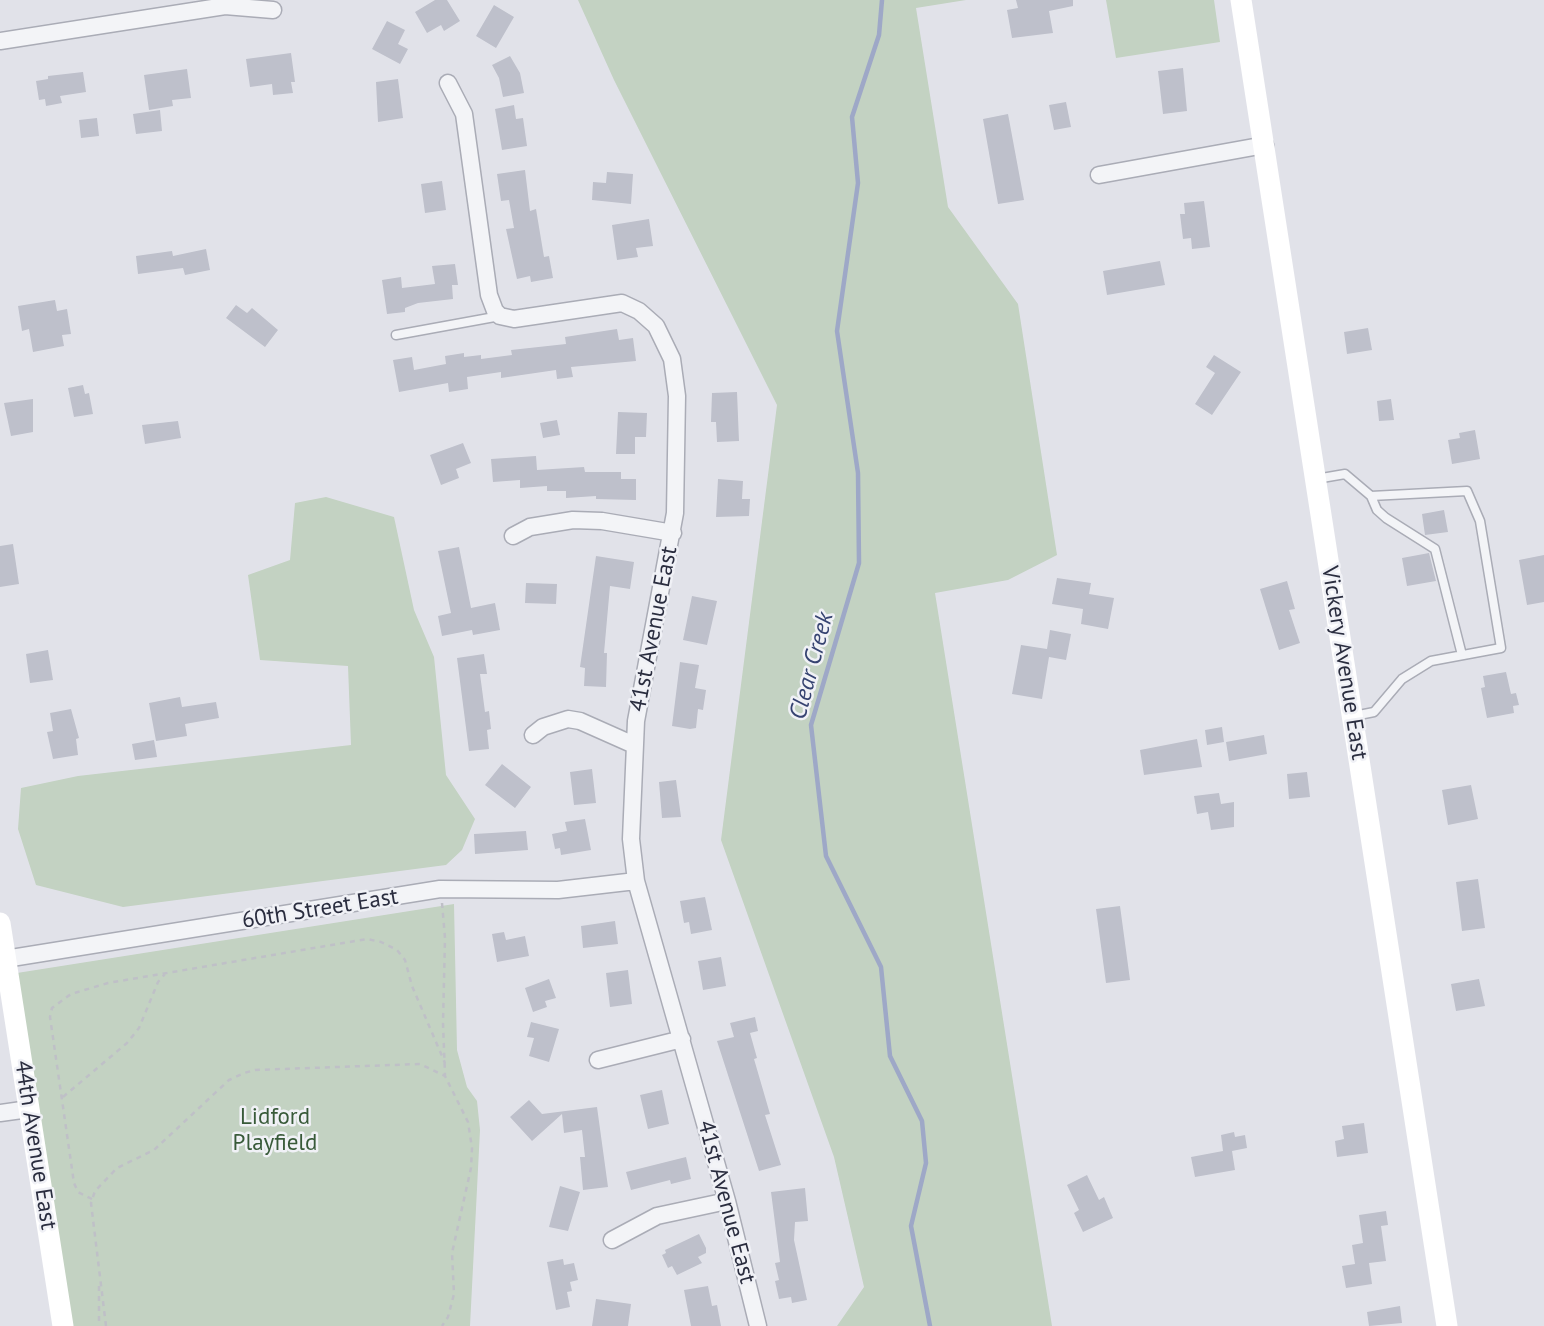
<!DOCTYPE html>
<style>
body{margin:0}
canvas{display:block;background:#e1e2e9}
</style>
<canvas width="1544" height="1326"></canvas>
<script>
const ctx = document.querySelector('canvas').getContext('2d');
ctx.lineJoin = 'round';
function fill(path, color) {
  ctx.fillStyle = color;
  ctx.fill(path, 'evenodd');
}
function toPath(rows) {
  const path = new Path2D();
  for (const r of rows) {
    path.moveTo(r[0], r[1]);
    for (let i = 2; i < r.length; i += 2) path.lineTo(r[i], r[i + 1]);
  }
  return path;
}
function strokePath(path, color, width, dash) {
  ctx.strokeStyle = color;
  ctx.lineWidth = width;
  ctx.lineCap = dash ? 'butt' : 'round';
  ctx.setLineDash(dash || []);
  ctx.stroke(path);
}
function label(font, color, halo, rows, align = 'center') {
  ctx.font = font + ' "PT Sans",sans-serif';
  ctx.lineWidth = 5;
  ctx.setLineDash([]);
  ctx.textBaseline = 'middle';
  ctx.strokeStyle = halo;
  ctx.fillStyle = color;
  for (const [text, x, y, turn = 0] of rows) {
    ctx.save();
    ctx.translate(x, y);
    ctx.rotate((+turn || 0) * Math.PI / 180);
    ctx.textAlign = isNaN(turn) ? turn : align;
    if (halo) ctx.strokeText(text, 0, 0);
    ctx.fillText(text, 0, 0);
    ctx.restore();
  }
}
const green = toPath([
 [578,0,966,0,916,8,948,207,1018,304,1057,555,1008,580,935,593,1052,1326,837,1326,864,1287,834,1157,721,840,777,405,614,80],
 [1106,0,1214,0,1220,42,1116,58],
 [326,497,394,517,414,610,434,657,446,775,475,819,462,850,446,865,123,907,36,885,18,829,21,788,78,776,351,745,348,666,260,660,248,575,290,560,295,503],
 [454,904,457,1050,467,1087,477,1101,480,1130,470,1326,73,1326,17,973]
]);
const stream = toPath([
 [882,0,879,35,852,117,858,183,837,331,858,473,859,563,811,725,826,856,881,967,890,1056,922,1121,926,1163,911,1226,930,1326]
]);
const building = toPath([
 [435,0,447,0,460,21,444,31,441,25,427,33,415,12],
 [1016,0,1073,0,1073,6,1049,11,1053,33,1012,38,1007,10,1018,8],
 [494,5,514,17,496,48,476,36],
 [387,21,405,30,398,44,408,49,400,64,372,49],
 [291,53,295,82,291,82,293,93,273,95,272,84,250,87,246,59],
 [510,56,520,73,524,93,503,97,499,78,492,65],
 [1183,68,1187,111,1163,114,1158,71],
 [187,69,191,98,172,100,173,106,149,110,144,75],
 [83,72,86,92,60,96,62,103,46,106,45,99,39,100,36,81,48,79,48,76],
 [398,79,403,118,378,122,376,82],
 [1066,102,1071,127,1054,130,1049,105],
 [514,105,516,119,523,118,527,146,502,150,495,109],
 [160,110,162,131,136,134,133,114],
 [1008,114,1024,200,998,204,983,119],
 [97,118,99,136,81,138,79,120],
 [525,170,530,211,536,209,544,257,549,256,553,278,531,282,530,276,517,279,506,229,514,228,509,200,501,201,497,174],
 [607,172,633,174,631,204,592,200,593,182,606,183],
 [442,181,446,210,425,213,421,184],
 [1204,201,1210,247,1192,249,1191,238,1183,239,1180,214,1185,214,1184,203],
 [649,219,653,246,636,248,638,257,617,260,612,225],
 [206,249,210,270,185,275,183,268,138,274,136,256,172,251,173,256],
 [1160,261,1165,285,1107,295,1103,271],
 [455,264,458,285,452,285,453,299,418,303,405,308,405,312,387,314,382,280,401,277,402,288,435,284,432,266],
 [55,300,57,311,67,309,71,334,62,335,64,346,33,352,29,329,22,331,18,306],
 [236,305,247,313,252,308,278,330,265,347,226,318],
 [1368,328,1372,350,1347,354,1344,332],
 [617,329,619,340,633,338,636,361,571,367,573,377,557,379,556,370,501,378,501,372,467,377,468,389,449,392,448,383,399,392,393,360,412,357,414,370,446,364,445,356,464,353,464,357,481,355,481,359,512,355,511,350,566,344,565,337],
 [1214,355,1241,372,1212,415,1195,404,1215,373,1206,367],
 [83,385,85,394,89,393,93,414,74,417,68,388],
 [737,392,739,441,717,442,716,422,711,422,712,393],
 [33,399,33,432,11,436,4,403],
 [1391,399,1394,420,1379,421,1377,401],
 [618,412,647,413,646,437,635,437,635,454,616,454],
 [557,420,560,435,543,438,540,423],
 [178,421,181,438,145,444,142,425],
 [1475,430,1480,459,1452,464,1448,440,1460,438,1459,433],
 [463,443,471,463,456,469,459,478,441,485,430,455],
 [536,456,537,470,584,467,585,472,621,472,621,479,636,479,636,500,596,499,596,496,566,498,566,491,547,491,547,486,520,488,520,480,493,482,491,459],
 [718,479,743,481,742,499,750,499,749,516,716,517],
 [1444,510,1448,532,1425,535,1422,514],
 [13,544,19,584,0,587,0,546],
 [459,547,471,608,495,603,500,630,473,635,472,630,442,636,438,616,451,613,438,551],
 [1429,553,1436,581,1407,586,1402,558],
 [1544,555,1544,602,1527,605,1519,560],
 [596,556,634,562,630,589,610,586,604,653,607,653,606,687,584,686,585,668,580,667],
 [1057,578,1091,583,1089,594,1114,598,1108,629,1081,624,1083,609,1052,604],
 [1287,581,1295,609,1289,610,1300,643,1279,650,1260,589],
 [526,583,557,584,556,604,525,603],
 [692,596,717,601,707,645,683,640],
 [1050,630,1071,634,1066,660,1049,657,1042,699,1012,694,1021,645,1047,649],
 [48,650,53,680,30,683,26,654],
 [484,654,487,674,480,674,485,712,489,711,491,729,487,730,489,749,469,751,457,658],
 [680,662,699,665,695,688,706,690,703,710,698,709,696,728,690,729,672,726],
 [1506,672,1511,694,1516,693,1519,705,1513,706,1514,713,1487,718,1481,688,1485,687,1483,676],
 [180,697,182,707,216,702,219,718,185,724,187,736,156,741,149,703],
 [71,709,79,738,76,739,78,755,53,759,47,732,53,731,50,713],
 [1222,727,1224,742,1207,745,1205,730],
 [1264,735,1267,754,1229,761,1226,742],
 [1197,739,1202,767,1144,775,1140,750],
 [154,740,157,757,135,760,132,744],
 [502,764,531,787,515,808,485,785],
 [592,769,596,803,574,805,570,772],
 [1307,772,1310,797,1289,799,1287,774],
 [676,780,681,817,662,818,659,782],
 [1471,785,1478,819,1448,825,1442,790],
 [1219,793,1221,804,1234,802,1234,827,1211,830,1208,812,1197,814,1194,796],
 [585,819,591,850,561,855,560,848,555,849,552,834,567,831,565,822],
 [526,831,528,850,475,854,474,834],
 [1478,879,1485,928,1462,931,1456,882],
 [705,897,712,930,691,934,689,922,684,923,680,901],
 [1120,906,1130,980,1106,983,1096,909],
 [615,921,618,944,583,948,581,926],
 [504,932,506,940,525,936,529,956,497,962,492,934],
 [721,957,726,986,703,990,698,961],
 [628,970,632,1004,610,1007,606,973],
 [549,979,556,998,545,1001,547,1007,533,1012,525,988],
 [1479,979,1485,1006,1456,1011,1451,984],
 [755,1017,758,1031,750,1033,757,1058,754,1059,770,1114,765,1115,781,1165,759,1171,717,1041,734,1037,730,1023],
 [531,1022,559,1029,549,1062,529,1056,534,1038,527,1037],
 [662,1090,669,1124,648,1129,640,1095],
 [529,1100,542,1114,597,1107,608,1187,583,1190,580,1157,585,1157,582,1130,564,1133,562,1114,532,1141,510,1117],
 [1364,1123,1368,1153,1337,1157,1335,1141,1344,1139,1342,1126],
 [1234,1132,1235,1137,1245,1135,1247,1148,1232,1151,1235,1170,1195,1177,1191,1157,1223,1151,1221,1135],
 [686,1157,691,1179,671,1184,670,1180,631,1190,626,1172],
 [1087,1175,1099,1200,1104,1197,1113,1218,1083,1232,1074,1213,1079,1210,1067,1185],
 [560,1186,580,1192,568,1231,549,1227],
 [805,1188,808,1221,795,1222,794,1240,807,1300,792,1303,791,1297,779,1299,775,1281,779,1280,775,1263,780,1262,771,1192],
 [1386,1211,1388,1225,1381,1226,1386,1261,1369,1263,1372,1284,1346,1288,1342,1266,1355,1264,1352,1245,1363,1243,1359,1215],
 [699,1234,706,1248,706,1253,698,1257,702,1263,677,1275,672,1266,668,1268,662,1255,666,1253,665,1250],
 [563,1259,564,1265,574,1263,578,1280,570,1282,572,1291,567,1292,570,1307,556,1310,547,1262],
 [708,1286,712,1306,717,1305,721,1326,691,1326,684,1290],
 [596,1299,631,1304,628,1326,592,1326],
 [1400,1306,1402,1323,1369,1326,1367,1312]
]);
const path = toPath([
 [442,903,445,938,443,1023,445,1075],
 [63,1097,127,1043,139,1028,158,982,165,974],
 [92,1199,78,1192,74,1183,50,1017,52,1008,71,994,108,983,367,939,381,942,397,950,405,960,412,986,445,1063],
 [99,1286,99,1326],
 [106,1326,91,1203,95,1191,117,1168,154,1150,229,1080,244,1073,255,1070,420,1064,445,1076,468,1122,472,1148,471,1168,452,1253,454,1294,448,1317,442,1326]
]);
const lane = toPath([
 [396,335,500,316],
 [1316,479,1345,474,1371,496,1467,491,1480,521,1501,648,1431,661,1402,679,1374,712,1354,716],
 [1371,496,1377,510,1386,518,1435,549,1462,655]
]);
const street = toPath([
 [0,41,225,6,273,10],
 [448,83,464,114,489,295,495,311,500,316,514,319,622,303,639,311,656,326,672,359,677,396,675,513,636,721,631,839,636,881,727,1201,758,1326],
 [1099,175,1265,145],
 [513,536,530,527,573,520,602,521,673,533],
 [533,735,543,727,568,719,580,721,634,745],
 [5,959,440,889,558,890,636,881],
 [598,1060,682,1039],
 [0,1113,29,1109],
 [612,1240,657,1216,727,1201]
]);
const secondary = toPath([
 [1241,0,1447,1326],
 [0,923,63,1326]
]);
const streetNames = [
 ["41st Avenue East",654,629,-79],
 ["Vickery Avenue East",1344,663,81],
 ["60th Street East",320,909,-9],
 ["44th Avenue East",35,1145,81],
 ["41st Avenue East",726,1202,75]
];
const parkNames = [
 ["Lidford",275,1117],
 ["Playfield",275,1143]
];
const waterNames = [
 ["Clear Creek",812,666,-75]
];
fill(green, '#c3d2c2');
strokePath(stream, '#9ea8c7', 4.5);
fill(building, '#bec0cb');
strokePath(lane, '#aaacb6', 11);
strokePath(street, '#aaacb6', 19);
strokePath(path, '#bfc0c7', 2.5, [5, 5]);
strokePath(lane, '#f3f4f7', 8);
strokePath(street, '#f3f4f7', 16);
strokePath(secondary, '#fff', 21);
label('23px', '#2a2d3f', '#f0f1f6', streetNames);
label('23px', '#385a39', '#f0f1f6', parkNames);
label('italic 24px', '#364371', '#f0f1f6', waterNames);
</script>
